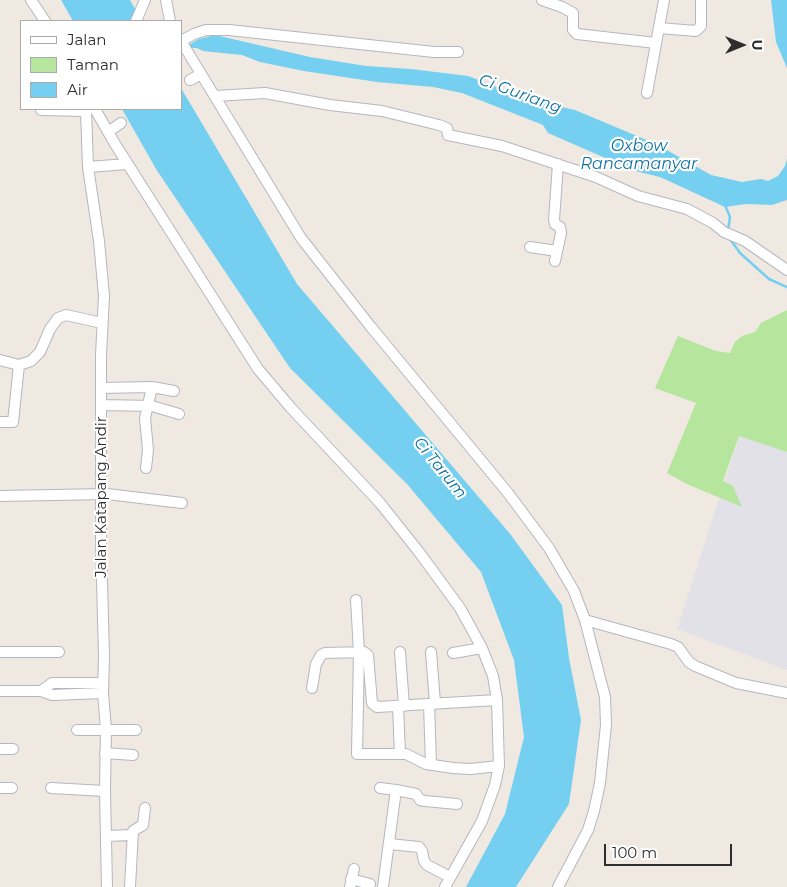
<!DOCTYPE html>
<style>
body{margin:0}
#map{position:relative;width:787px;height:887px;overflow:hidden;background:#efe9e1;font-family:Montserrat,sans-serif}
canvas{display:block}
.legend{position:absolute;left:20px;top:20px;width:162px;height:90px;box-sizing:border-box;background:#fff;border:1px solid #ababab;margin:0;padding:6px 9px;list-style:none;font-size:15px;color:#2e2e2e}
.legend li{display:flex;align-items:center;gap:10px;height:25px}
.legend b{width:25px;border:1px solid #ababab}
.north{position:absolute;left:717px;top:20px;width:50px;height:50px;-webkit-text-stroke:4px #fff;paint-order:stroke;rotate:90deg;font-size:14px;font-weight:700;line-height:20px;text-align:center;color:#2e2e2e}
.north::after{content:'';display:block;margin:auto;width:18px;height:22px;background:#2e2e2e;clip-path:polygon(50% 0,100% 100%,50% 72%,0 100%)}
.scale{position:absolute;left:604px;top:844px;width:128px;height:22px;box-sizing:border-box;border:2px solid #2e2e2e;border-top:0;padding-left:6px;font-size:15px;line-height:18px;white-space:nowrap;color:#2e2e2e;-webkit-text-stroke:4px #fff;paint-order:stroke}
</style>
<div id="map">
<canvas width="787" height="887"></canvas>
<ul class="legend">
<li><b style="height:6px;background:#fff"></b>Jalan</li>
<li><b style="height:14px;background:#b6e59e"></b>Taman</li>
<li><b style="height:14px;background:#75cff0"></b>Air</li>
</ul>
<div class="north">U</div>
<div class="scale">100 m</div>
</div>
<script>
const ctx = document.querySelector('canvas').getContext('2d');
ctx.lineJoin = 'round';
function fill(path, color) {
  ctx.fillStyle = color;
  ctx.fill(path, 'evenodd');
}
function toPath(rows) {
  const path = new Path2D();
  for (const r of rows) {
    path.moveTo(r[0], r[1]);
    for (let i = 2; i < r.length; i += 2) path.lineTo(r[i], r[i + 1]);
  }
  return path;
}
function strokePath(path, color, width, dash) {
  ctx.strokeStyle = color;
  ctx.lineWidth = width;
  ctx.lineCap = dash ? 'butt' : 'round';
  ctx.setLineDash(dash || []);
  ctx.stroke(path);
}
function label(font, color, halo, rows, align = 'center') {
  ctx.font = font + ' Montserrat,sans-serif';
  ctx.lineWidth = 4.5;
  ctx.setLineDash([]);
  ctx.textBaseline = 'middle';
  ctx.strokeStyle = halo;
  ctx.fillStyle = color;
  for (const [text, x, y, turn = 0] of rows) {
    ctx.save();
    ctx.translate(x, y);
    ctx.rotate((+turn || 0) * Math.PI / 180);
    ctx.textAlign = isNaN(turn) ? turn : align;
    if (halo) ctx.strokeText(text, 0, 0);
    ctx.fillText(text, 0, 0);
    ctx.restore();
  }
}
const industrial = toPath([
 [746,416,787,431,787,670,677,629]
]);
const green = toPath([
 [787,310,787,452,739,436,723,481,733,486,742,507,689,485,667,473,696,403,655,388,678,336,716,351,730,353,735,342,742,336,755,332,761,323]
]);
const water = toPath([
 [61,0,130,0,142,21,73,21],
 [771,0,787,0,787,68,776,42],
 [215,35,310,57,366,66,411,69,468,76,531,100,575,110,656,144,711,175,742,182,761,179,768,181,778,176,785,166,787,159,787,200,772,205,746,204,725,207,660,177,635,171,548,133,543,125,462,93,433,87,377,82,304,71,260,62,242,55,203,51,197,48,190,48,181,54,181,49,199,39],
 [181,88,297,284,511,535,562,605,569,658,581,720,569,804,516,887,466,887,505,814,524,737,514,660,481,572,407,484,290,368,156,169,122,109,181,109]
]);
const stream = toPath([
 [725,205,730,217,728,231],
 [730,239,740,253,769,279,787,287]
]);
const minor = toPath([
 [31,0,45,21],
 [166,0,170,21],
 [542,0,562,7,573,13,573,30,577,34,656,43],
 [136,21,145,0],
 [659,28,696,31,701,26,701,0],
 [181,41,301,238,371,327,508,493,549,548,574,591,585,620,605,697,606,725,600,783,594,811,588,830,558,887],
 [181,41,194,34,206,30,229,30,434,52,458,52],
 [190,80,201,74],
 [647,93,664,0],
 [215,96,265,93,330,105,382,111,439,125,447,128,448,135,502,146,596,177,638,196,687,209,713,223,724,232,745,241,787,270],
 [86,109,88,167,99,241,104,296,101,355,101,545,104,656,103,693,106,729,105,791,107,887],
 [95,109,115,144,258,369,291,408,380,503,419,552,460,608,482,648,493,676,497,700,499,766,495,785,482,821,445,887],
 [41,110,86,111],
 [108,132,121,123],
 [88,167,127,164],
 [530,247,557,251],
 [555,261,561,233,560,227,555,224,554,220,558,164],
 [0,360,19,365,31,361,40,352,50,329,58,318,66,315,102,323],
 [152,387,174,391],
 [101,388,152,387,145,418,148,450,146,468],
 [102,405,152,406,179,414],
 [0,422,13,422,19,365],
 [0,496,107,494,182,503],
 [356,600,359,652,357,754,406,754,426,764,453,768,470,769,499,766],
 [585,620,671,644,678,647,689,662,695,666,736,683,787,693],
 [0,652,59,652],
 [400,652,404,706],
 [431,652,435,703],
 [453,653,482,648],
 [312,688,316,664,321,655,325,653,364,652,368,655,372,703,377,707,497,700],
 [0,691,41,691,52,695,103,693],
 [41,691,52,683,103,683],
 [429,704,431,765],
 [398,706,400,754],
 [77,730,136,730],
 [0,749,13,749],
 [105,753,133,755],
 [0,788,12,788],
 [51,788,105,791],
 [380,788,396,790,383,887],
 [396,790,416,794,420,800,425,801,457,804],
 [106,836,133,835],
 [389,844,419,847,422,851,424,861,427,865,450,877],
 [351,879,370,884],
 [130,887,133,831,143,825,145,808],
 [350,887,354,869]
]);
const streetNames = [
 ["Jalan Katapang Andir",102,497,-90]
];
const waterNames = [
 ["Ci Guriang",520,94,20],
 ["Oxbow",639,146],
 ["Rancamanyar",639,164],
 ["Ci Tarum",440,468,51]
];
fill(industrial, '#e3e1e8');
fill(green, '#b6e59e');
fill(water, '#75cff0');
strokePath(stream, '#75cff0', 2.5);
strokePath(minor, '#b4b7c1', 12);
strokePath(minor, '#fff', 10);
label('15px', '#2e2e2e', '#fff', streetNames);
label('italic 16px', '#0d6fa3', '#fff', waterNames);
</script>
